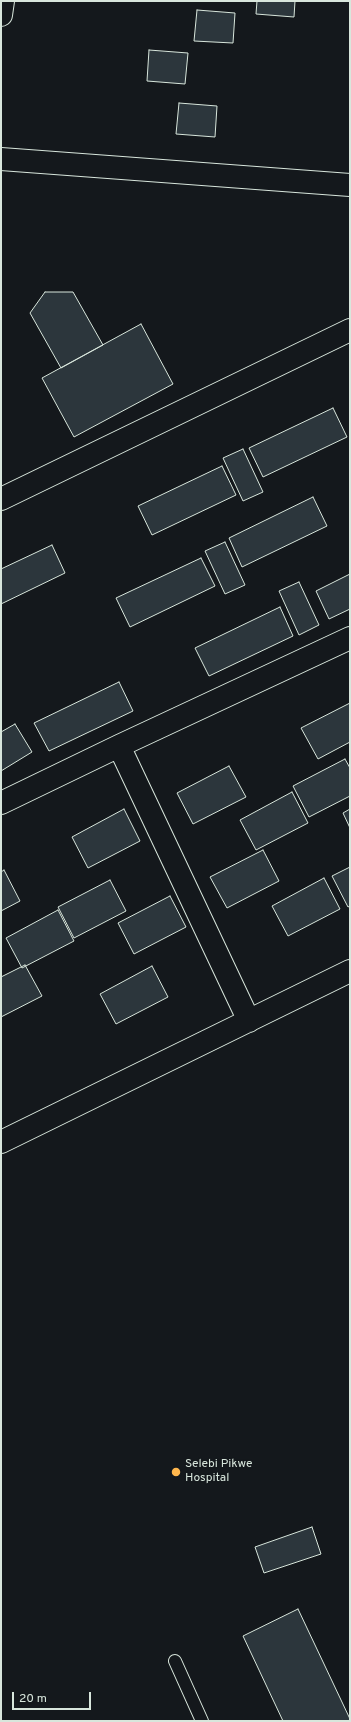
<!DOCTYPE html>
<style>
body{margin:0}
#map{position:relative;width:351px;height:1722px;overflow:hidden;background:#14181c;font-family:Overpass,sans-serif}
canvas{display:block}
.frame{position:absolute;inset:0;border:2px solid #d8e6dc;pointer-events:none}
.scale{position:absolute;left:12px;top:1692px;width:79px;height:18px;box-sizing:border-box;border:2px solid #d8e6dc;border-top:0;padding-left:5px;font-size:12px;line-height:14px;white-space:nowrap;color:#d8e6dc;-webkit-text-stroke:3px #14181c;paint-order:stroke}
</style>
<div id="map">
<canvas width="351" height="1722"></canvas>
<div class="frame"></div>
<div class="scale">20 m</div>
</div>
<script>
const ctx = document.querySelector('canvas').getContext('2d');
ctx.lineJoin = 'round';
function fill(path, color) {
  ctx.fillStyle = color;
  ctx.fill(path, 'evenodd');
}
function toPath(rows) {
  const path = new Path2D();
  for (const r of rows) {
    path.moveTo(r[0], r[1]);
    for (let i = 2; i < r.length; i += 2) path.lineTo(r[i], r[i + 1]);
  }
  return path;
}
function strokePath(path, color, width, dash) {
  ctx.strokeStyle = color;
  ctx.lineWidth = width;
  ctx.lineCap = dash ? 'butt' : 'round';
  ctx.setLineDash(dash || []);
  ctx.stroke(path);
}
function label(font, color, halo, rows, align = 'center') {
  ctx.font = font + ' Overpass,sans-serif';
  ctx.lineWidth = 3;
  ctx.setLineDash([]);
  ctx.textBaseline = 'middle';
  ctx.strokeStyle = halo;
  ctx.fillStyle = color;
  for (const [text, x, y, turn = 0] of rows) {
    ctx.save();
    ctx.translate(x, y);
    ctx.rotate((+turn || 0) * Math.PI / 180);
    ctx.textAlign = isNaN(turn) ? turn : align;
    if (halo) ctx.strokeText(text, 0, 0);
    ctx.fillText(text, 0, 0);
    ctx.restore();
  }
}
const building = toPath([
 [257,1,295,1,294,17,256,14,257,1],
 [197,10,235,13,233,43,194,41,197,10],
 [149,50,188,53,185,84,147,81,149,50],
 [179,103,217,106,215,137,176,134,179,103],
 [45,292,73,292,103,345,61,368,30,313,45,292],
 [141,324,173,384,74,437,42,378,141,324],
 [333,408,347,437,263,477,249,448,333,408],
 [243,449,263,492,243,501,223,458,243,449],
 [222,466,236,495,152,535,138,506,222,466],
 [313,497,327,526,242,567,229,538,313,497],
 [225,542,245,585,225,594,205,551,225,542],
 [52,545,65,573,1,604,1,569,52,545],
 [201,558,215,586,130,627,116,598,201,558],
 [350,574,350,609,329,619,316,591,350,574],
 [299,582,319,625,299,635,279,591,299,582],
 [280,607,293,636,209,676,195,648,280,607],
 [119,682,133,711,49,751,34,723,119,682],
 [350,703,350,742,318,759,301,728,350,703],
 [15,724,32,752,1,771,1,732,15,724],
 [345,759,350,768,350,796,309,817,293,786,345,759],
 [229,766,246,797,193,824,177,793,229,766],
 [292,792,308,823,256,850,240,820,292,792],
 [124,809,140,841,88,868,72,837,124,809],
 [350,809,350,828,343,813,350,809],
 [263,850,279,881,227,908,210,877,263,850],
 [350,867,350,906,348,907,332,876,350,867],
 [4,870,20,901,1,911,1,872,4,870],
 [324,878,340,909,288,936,272,906,324,878],
 [110,880,126,911,74,938,58,907,110,880],
 [170,896,186,927,134,954,118,923,170,896],
 [58,910,74,941,22,968,6,938,58,910],
 [25,965,42,996,1,1017,1,977,25,965],
 [152,966,168,997,116,1024,100,994,152,966],
 [312,1527,321,1554,264,1573,255,1547,312,1527],
 [298,1609,350,1719,350,1721,283,1721,243,1636,298,1609]
]);
const service = toPath([
 [175,1661,202,1721]
]);
const minor = toPath([
 [1,15,3,1],
 [1,159,350,185],
 [1,499,350,330],
 [119,746,249,1021],
 [1,803,119,746,350,638],
 [1,1142,350,971]
]);
const markers = [
 [176,1472,5,"#ffb74d"]
];
const poiNames = [
 ["Selebi Pikwe",185,1465],
 ["Hospital",185,1479]
];
fill(building, '#2c363c');
strokePath(building, '#d8e6dc', 1);
strokePath(service, '#d8e6dc', 14);
strokePath(minor, '#d8e6dc', 24);
strokePath(service, '#14181c', 12);
strokePath(minor, '#14181c', 22);
for (const [x, y, r, color] of markers) {
  const dot = new Path2D();
  dot.arc(x, y, r, 0, 2 * Math.PI);
  ctx.fillStyle = color;
  ctx.fill(dot);
  strokePath(dot, '#14181c', 1.5);
}
label('12px', '#d8e6dc', '#14181c', poiNames, 'left');
</script>
